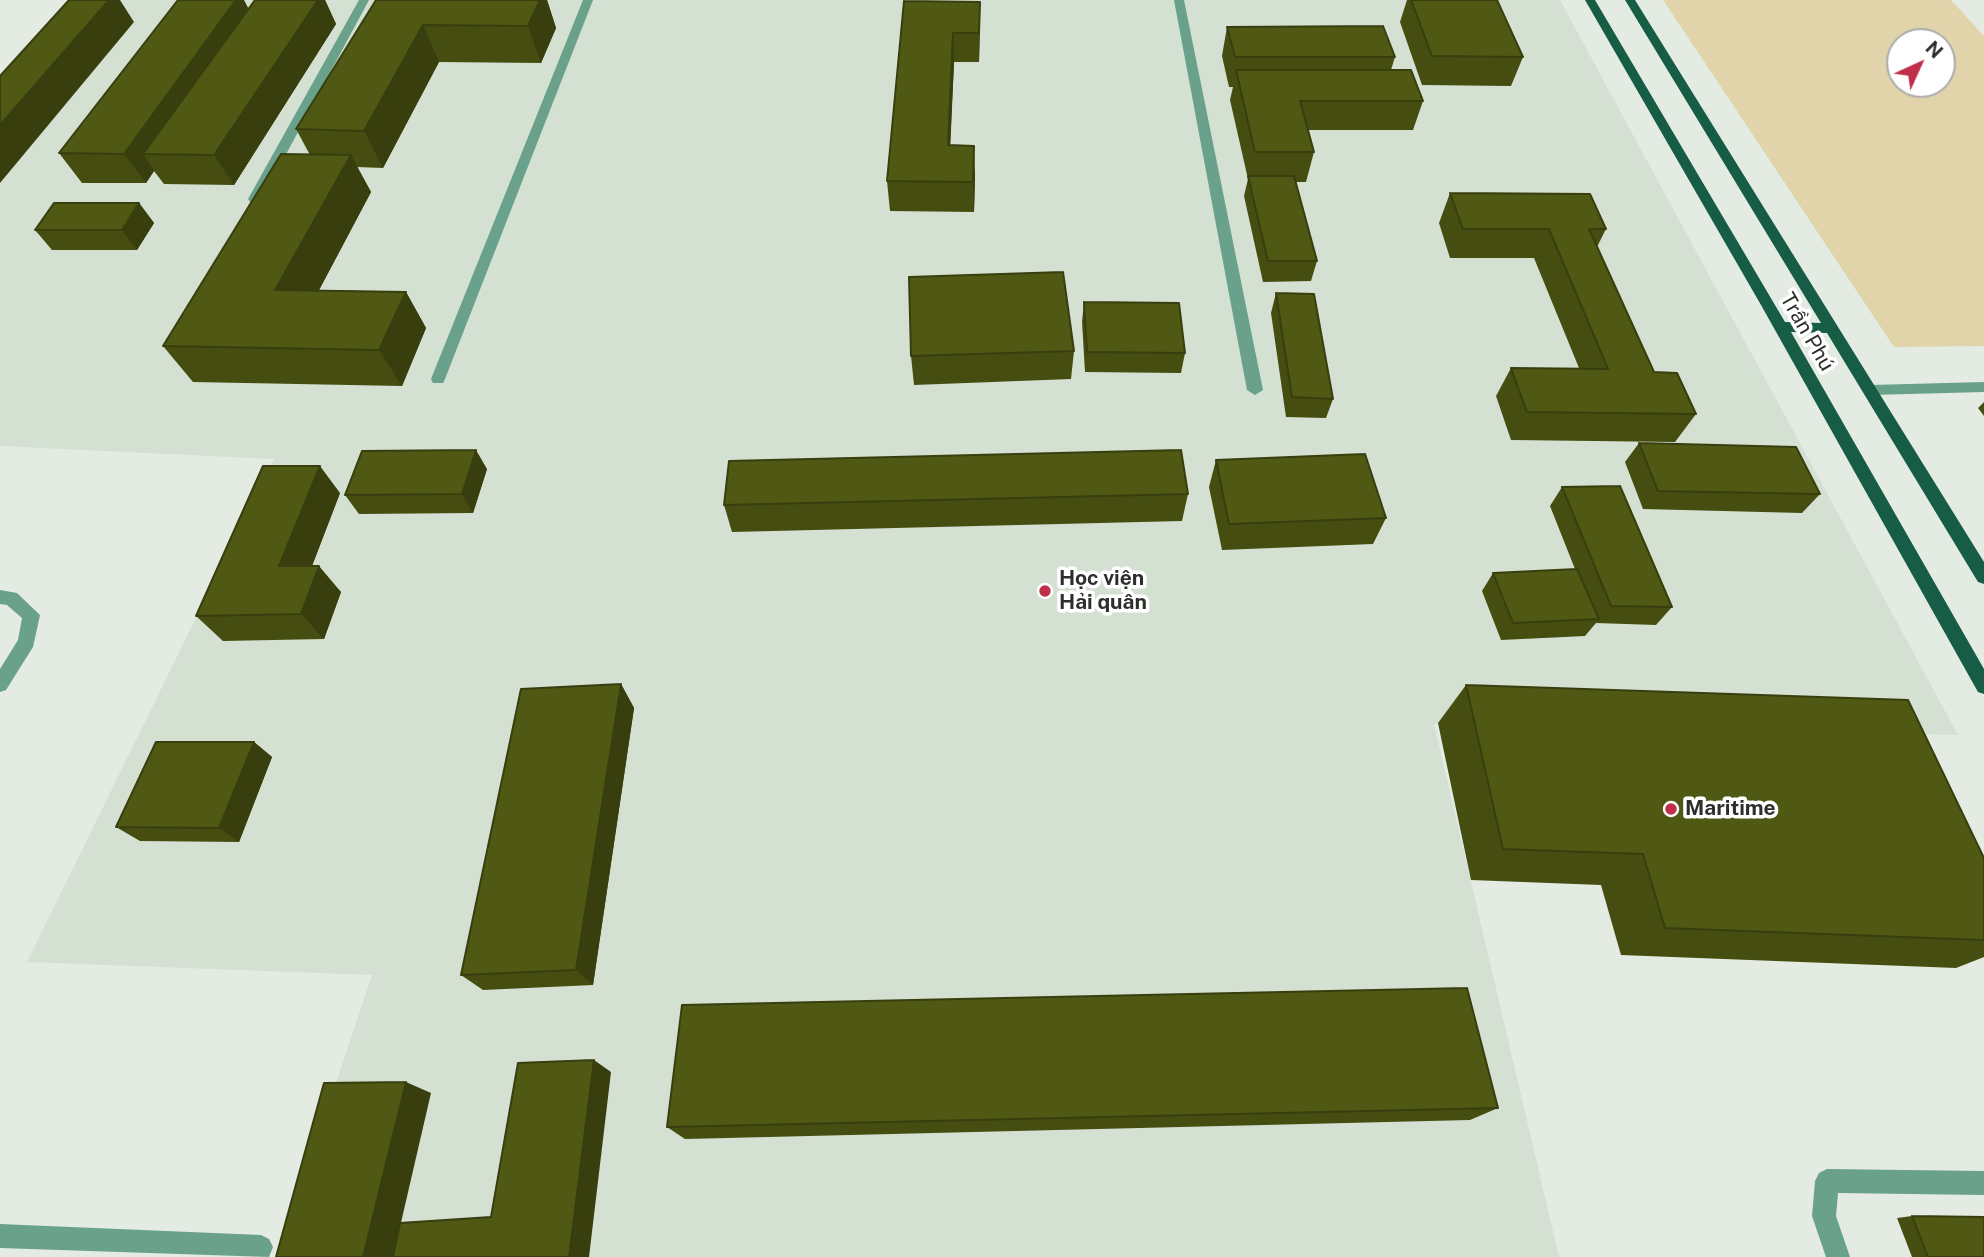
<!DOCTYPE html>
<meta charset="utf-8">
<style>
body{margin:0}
#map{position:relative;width:1984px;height:1257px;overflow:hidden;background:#e3ebe2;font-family:"Public Sans",sans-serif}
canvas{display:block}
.north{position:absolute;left:1886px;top:28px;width:70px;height:70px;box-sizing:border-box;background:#fff;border:2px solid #abacab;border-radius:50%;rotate:45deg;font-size:19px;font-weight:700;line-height:28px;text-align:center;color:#2c2f2c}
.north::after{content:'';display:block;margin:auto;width:24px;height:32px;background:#c02f4a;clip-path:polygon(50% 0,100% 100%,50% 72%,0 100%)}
</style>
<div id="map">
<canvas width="1984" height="1257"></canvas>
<div class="north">N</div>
</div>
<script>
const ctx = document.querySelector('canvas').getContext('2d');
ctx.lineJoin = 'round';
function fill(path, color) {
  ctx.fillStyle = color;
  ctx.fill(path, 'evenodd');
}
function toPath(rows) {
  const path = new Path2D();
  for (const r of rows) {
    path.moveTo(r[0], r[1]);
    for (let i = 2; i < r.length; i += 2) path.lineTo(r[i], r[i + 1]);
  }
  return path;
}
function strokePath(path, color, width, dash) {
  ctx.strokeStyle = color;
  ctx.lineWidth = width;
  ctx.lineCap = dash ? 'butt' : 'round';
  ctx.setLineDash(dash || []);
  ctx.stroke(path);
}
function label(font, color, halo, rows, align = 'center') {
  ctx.font = font + ' "Public Sans",sans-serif';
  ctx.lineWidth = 7;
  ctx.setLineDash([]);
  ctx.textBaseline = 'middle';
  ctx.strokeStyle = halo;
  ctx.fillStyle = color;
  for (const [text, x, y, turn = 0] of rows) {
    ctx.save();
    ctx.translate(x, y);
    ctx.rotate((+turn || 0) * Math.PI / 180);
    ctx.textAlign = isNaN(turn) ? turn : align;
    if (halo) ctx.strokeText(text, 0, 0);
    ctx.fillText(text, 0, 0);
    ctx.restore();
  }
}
const built = toPath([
 [73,0,1560,0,1958,735,1434,724,1559,1257,278,1257,372,975,27,962,274,459,0,446,0,79]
]);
const green = toPath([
 [1663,0,1951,0,1984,36,1984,346,1894,347],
 [1900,42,1942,42,1942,84,1900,84]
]);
const minor = toPath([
 [359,0,369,0,262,199,255,203,250,202,248,199,359,0],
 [583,0,593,0,445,379,443,383,433,383,431,379,583,0],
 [1174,0,1184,0,1263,390,1255,395,1247,390,1174,0],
 [1984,382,1984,392,1871,395,1863,390,1871,385,1984,382],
 [0,590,17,593,40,615,33,647,6,690,0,692,0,669,18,640,22,618,7,605,0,604,0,590],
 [1827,1169,1984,1171,1984,1195,1838,1193,1836,1216,1850,1257,1826,1257,1812,1216,1815,1181,1819,1173,1827,1169],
 [0,1224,261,1235,269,1239,273,1247,269,1257,0,1248,0,1224]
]);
const major = toPath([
 [1585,0,1595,0,1785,322,1821,323,1625,0,1635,0,1984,562,1984,584,1978,582,1827,333,1791,332,1984,669,1984,694,1978,692,1761,305,1585,0]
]);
const wall = toPath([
 [255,0,325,0,336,24,234,185,164,184,154,171,146,183,82,183,59,153,249,9],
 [376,0,547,0,556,28,541,63,439,62,383,168,357,167,371,192,319,290,406,292,426,328,402,386,193,382,163,346,310,155,296,129],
 [1407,0,1497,0,1523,57,1511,86,1422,85,1400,22],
 [904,1,980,2,979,62,954,62,950,145,975,175,974,212,890,211,887,181],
 [1227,27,1395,57,1391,70,1423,101,1413,130,1308,130,1314,152,1306,182,1296,182,1317,261,1311,281,1263,282,1244,196,1248,179,1230,100,1233,87,1229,87,1222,56],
 [1450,193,1606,229,1597,247,1654,372,1696,414,1675,442,1511,440,1496,396,1511,368,1579,368,1534,258,1450,258,1439,223],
 [139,203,154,223,137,250,52,250,35,230],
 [1276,293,1333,399,1326,418,1286,417,1271,313],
 [1084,302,1185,353,1181,373,1085,372,1082,322],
 [1074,351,1071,379,914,385,911,356],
 [1984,402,1984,416,1978,408],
 [1639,443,1820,494,1802,513,1643,509,1625,462],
 [1216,460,1386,518,1373,544,1222,550,1209,487],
 [487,469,473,513,359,514,345,495],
 [1562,487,1672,607,1656,625,1596,623,1585,636,1501,640,1482,591,1493,573,1575,569,1550,506],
 [340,493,312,566,341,592,324,639,223,641,196,616],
 [1188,494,1182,521,732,532,724,505],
 [621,684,634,708,593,985,483,990,461,975],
 [1466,685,1984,858,1984,957,1956,968,1621,955,1601,885,1471,880,1438,723],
 [254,742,272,757,239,842,140,841,116,827],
 [1498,1108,1470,1120,685,1139,667,1127],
 [1912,1216,1984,1257,1912,1257,1897,1218]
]);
const shadedWall = toPath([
 [109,0,120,0,134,22,0,183,0,125],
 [236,0,244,0,256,23,143,154,154,171,146,183,124,154],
 [318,0,325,0,336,24,234,185,214,155],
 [540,0,547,0,556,28,541,63,528,26],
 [980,2,980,31,979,62,979,33],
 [423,25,439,62,383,168,364,131],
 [953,33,954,62,949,175,948,145],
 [974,146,975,175,974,212,973,182],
 [351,155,371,192,300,326,275,290],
 [139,203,154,223,137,250,122,230],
 [406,292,426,328,402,386,379,350],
 [476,450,487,469,473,513,462,494],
 [320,466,340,493,302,592,279,566],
 [319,566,341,592,324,639,301,614],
 [621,684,634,708,593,985,576,970],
 [254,742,272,757,239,842,219,828],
 [594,1060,611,1072,589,1257,569,1257],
 [406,1082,431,1093,393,1257,363,1257]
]);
const building = toPath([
 [69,0,109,0,0,125,0,76,69,0],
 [178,0,236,0,124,154,59,153,178,0],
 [255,0,318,0,214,155,143,154,255,0],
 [376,0,540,0,528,26,423,25,364,131,296,129,376,0],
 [1411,0,1497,0,1523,57,1432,56,1411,0],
 [904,1,980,2,979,33,953,33,948,145,974,146,973,182,887,181,904,1],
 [1383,26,1395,57,1235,57,1227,27,1383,26],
 [1236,70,1411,70,1423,101,1300,101,1314,152,1255,152,1236,70],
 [281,154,351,155,275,290,406,292,379,350,163,346,281,154],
 [1248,176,1294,176,1317,261,1268,261,1248,176],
 [1450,193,1590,194,1606,229,1589,229,1654,372,1677,373,1696,414,1527,412,1511,368,1608,369,1549,229,1463,229,1450,193],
 [54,203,139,203,122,230,35,230,54,203],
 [1063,272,1074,351,911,356,909,277,1063,272],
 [1276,293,1314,294,1333,399,1292,397,1276,293],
 [1084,302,1179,303,1185,353,1087,352,1084,302],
 [1639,443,1796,447,1820,494,1658,491,1639,443],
 [476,450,462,494,345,495,362,451,476,450],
 [1181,450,1188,494,724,505,729,461,1181,450],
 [1365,454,1386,518,1229,524,1216,460,1365,454],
 [263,466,320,466,279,566,319,566,301,614,196,616,263,466],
 [1620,486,1672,607,1611,606,1562,487,1620,486],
 [1577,569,1599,619,1513,623,1493,573,1577,569],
 [621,684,576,970,461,975,521,689,621,684],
 [1466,685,1908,700,1984,858,1984,940,1665,928,1643,854,1503,849,1466,685],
 [156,742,254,742,219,828,116,827,156,742],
 [1467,988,1498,1108,667,1127,682,1005,1467,988],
 [594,1060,569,1257,393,1257,400,1223,491,1217,518,1063,594,1060],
 [406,1082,363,1257,276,1257,324,1083,406,1082],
 [1912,1216,1984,1217,1984,1257,1928,1257,1912,1216]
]);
const markers = [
 [1045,591,7,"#c02f4a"],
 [1671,809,7,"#c02f4a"]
];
const streetNames = [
 ["Trần Phú",1807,332,60]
];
const poiNames = [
 ["Học viện",1059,579],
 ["Hải quân",1059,603],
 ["Maritime",1685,809]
];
fill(built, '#d4e1d2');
fill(green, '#e1d3aa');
fill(minor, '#69a18b');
fill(major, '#175c45');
fill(wall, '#454d11');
fill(shadedWall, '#383e0e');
fill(building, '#505914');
strokePath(building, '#383e0e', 2);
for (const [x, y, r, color] of markers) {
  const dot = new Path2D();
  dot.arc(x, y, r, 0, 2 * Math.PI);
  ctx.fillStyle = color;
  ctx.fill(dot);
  strokePath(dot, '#fff', 2.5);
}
label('21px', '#2c2f2c', '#fff', streetNames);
label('bold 21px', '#2c2f2c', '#fff', poiNames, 'left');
</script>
